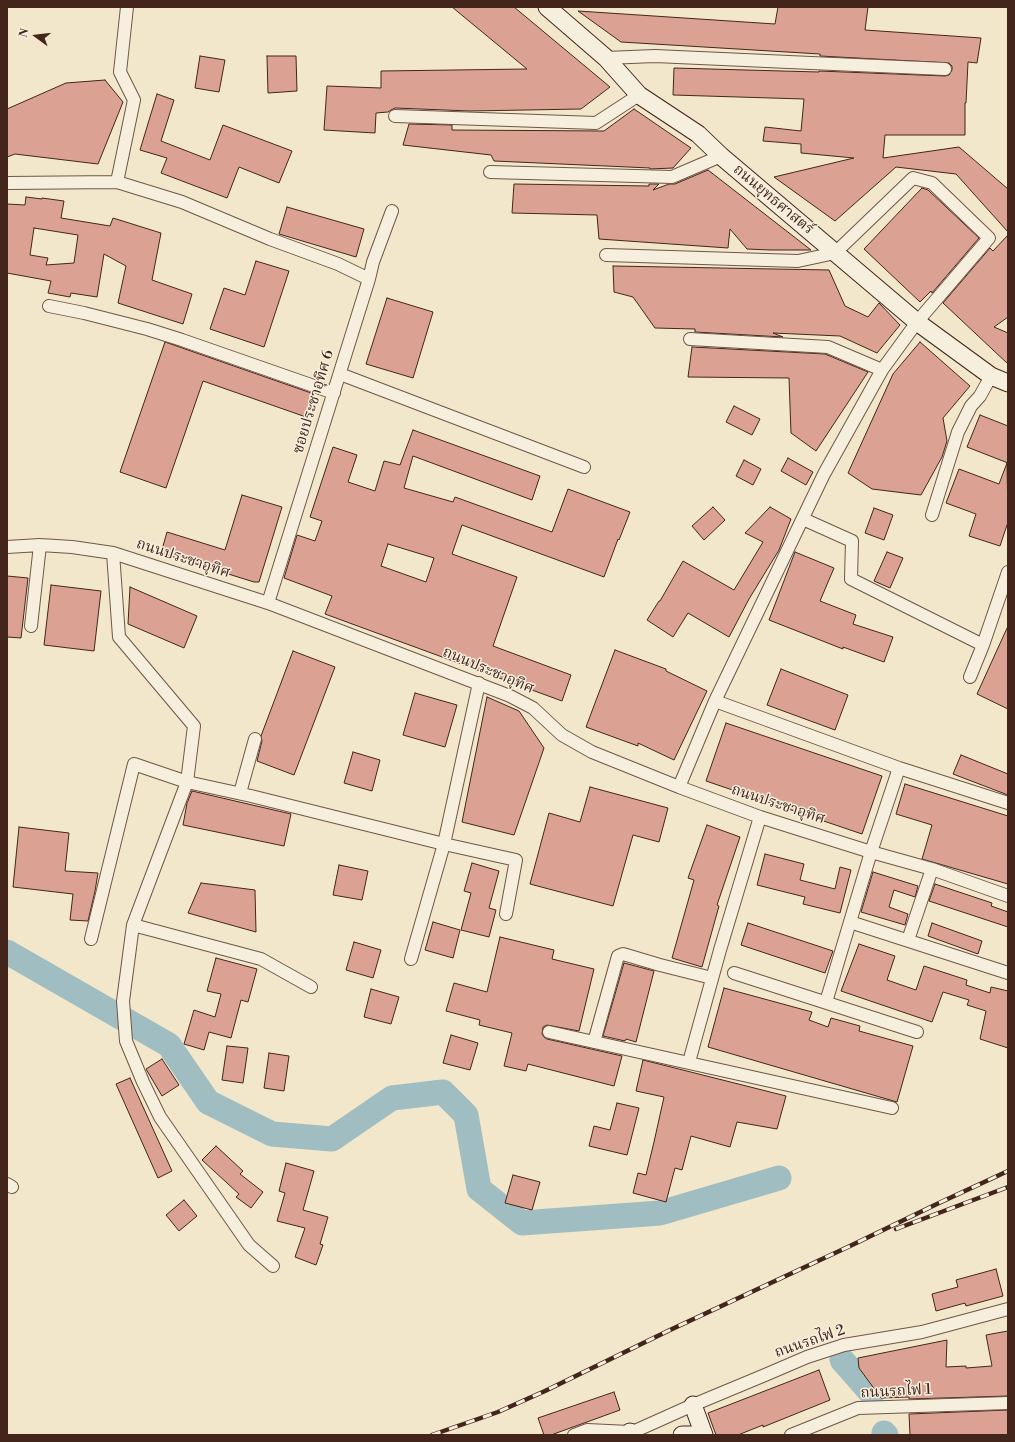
<!DOCTYPE html>
<meta charset="utf-8">
<style>
body{margin:0}
#map{position:relative;width:1015px;height:1442px;overflow:hidden;background:#f2e7ca;font-family:"Libre Bodoni",serif}
canvas{display:block}
.frame{position:absolute;inset:0;border:8px solid #43251b;pointer-events:none}
.north{position:absolute;left:16px;top:16px;width:40px;height:40px;-webkit-text-stroke:3px #f7efdd;paint-order:stroke;rotate:285deg;font-size:11px;font-weight:700;line-height:16px;text-align:center;color:#43251b}
.north::after{content:'';display:block;margin:auto;width:14px;height:18px;background:#43251b;clip-path:polygon(50% 0,100% 100%,50% 72%,0 100%)}
</style>
<div id="map">
<canvas width="1015" height="1442"></canvas>
<div class="frame"></div>
<div class="north">N</div>
</div>
<script>
const ctx = document.querySelector('canvas').getContext('2d');
ctx.lineJoin = 'round';
function toPath(rows) {
  const path = new Path2D();
  for (const r of rows) {
    path.moveTo(r[0], r[1]);
    for (let i = 2; i < r.length; i += 2) path.lineTo(r[i], r[i + 1]);
  }
  return path;
}
function strokePath(path, color, width, dash) {
  ctx.strokeStyle = color;
  ctx.lineWidth = width;
  ctx.lineCap = dash ? 'butt' : 'round';
  ctx.setLineDash(dash || []);
  ctx.stroke(path);
}
function fill(path, color) {
  ctx.fillStyle = color;
  ctx.fill(path, 'evenodd');
}
function label(font, color, halo, rows, align = 'center') {
  ctx.font = font + ' "Libre Bodoni","Noto Serif Thai",serif';
  ctx.lineWidth = 3;
  ctx.setLineDash([]);
  ctx.textBaseline = 'middle';
  ctx.strokeStyle = halo;
  ctx.fillStyle = color;
  for (const [text, x, y, turn = 0] of rows) {
    ctx.save();
    ctx.translate(x, y);
    ctx.rotate((+turn || 0) * Math.PI / 180);
    ctx.textAlign = isNaN(turn) ? turn : align;
    if (halo) ctx.strokeText(text, 0, 0);
    ctx.fillText(text, 0, 0);
    ctx.restore();
  }
}
const river = toPath([
 [7,952,169,1045,208,1102,272,1134,332,1139,392,1098,443,1092,466,1115,479,1189,522,1223,660,1213,779,1178],
 [842,1360,872,1394],
 [884,1433,886,1435]
]);
const building = toPath([
 [452,7,514,7,610,87,581,109,470,111,395,108,391,110,388,112,376,113,375,133,324,130,327,86,381,88,381,71,527,69,452,7],
 [778,7,868,7,865,30,981,38,977,63,968,62,966,103,965,103,965,135,885,135,883,158,959,147,1008,189,1008,232,956,174,896,167,835,221,774,177,854,158,801,153,801,144,763,141,765,127,801,131,804,99,673,95,674,68,819,72,819,71,945,76,949,75,952,70,952,66,949,63,820,56,820,54,621,42,578,11,775,24,778,7],
 [200,56,225,60,219,92,195,88,200,56],
 [267,56,296,56,297,91,268,93,267,56],
 [105,80,123,102,98,164,15,154,7,157,7,109,66,83,105,80],
 [157,94,174,100,161,141,210,160,223,125,292,151,279,183,239,167,227,198,161,173,167,158,140,150,157,94],
 [634,109,691,148,673,168,650,169,650,168,494,161,491,155,403,145,409,124,452,125,452,130,604,131,634,109],
 [708,170,811,250,770,250,747,249,730,229,728,248,599,239,597,215,512,213,514,184,649,186,649,184,659,184,653,190,669,184,675,184,708,170],
 [922,188,928,190,979,238,932,293,931,291,920,302,864,249,922,188],
 [26,197,42,199,42,198,64,201,61,218,110,226,113,218,161,233,152,280,192,294,183,324,118,303,126,266,104,254,97,297,71,293,70,297,48,293,51,281,7,273,7,204,25,205,26,197],
 [34,228,78,235,74,263,46,265,48,258,30,255,34,228],
 [287,207,364,229,356,257,279,234,287,207],
 [1008,235,1008,317,994,327,1008,333,1008,364,943,303,990,248,993,251,1008,235],
 [256,261,289,271,264,347,210,329,224,288,245,295,256,261],
 [613,266,829,270,845,306,868,317,879,303,900,325,877,353,840,336,773,333,783,337,695,332,695,329,655,328,633,297,614,292,613,266],
 [387,298,433,312,413,378,366,364,387,298],
 [165,342,314,394,306,417,203,381,166,488,120,472,165,342],
 [920,342,970,386,943,418,947,441,942,457,921,495,872,489,848,473,893,374,920,342],
 [692,347,825,354,868,372,816,451,791,433,789,378,688,377,692,347],
 [734,406,760,419,752,435,726,422,734,406],
 [980,415,1008,426,1008,463,967,447,980,415],
 [413,430,540,476,532,500,413,456,404,488,453,502,455,497,552,532,568,489,630,512,619,540,618,539,604,577,462,525,452,554,517,577,493,646,571,675,562,701,325,614,332,596,284,578,297,535,315,541,322,521,310,517,333,447,357,455,348,482,375,491,384,461,400,465,413,430],
 [388,544,434,558,426,582,381,566,388,544],
 [788,458,813,472,806,485,781,471,788,458],
 [744,460,761,469,753,485,736,476,744,460],
 [1007,463,1008,522,1000,546,969,536,976,514,946,503,959,469,999,484,1007,463],
 [242,495,282,507,259,582,254,582,161,553,167,532,225,550,242,495],
 [713,507,725,520,704,540,692,526,713,507],
 [770,507,791,519,779,550,749,599,729,637,688,613,673,637,647,620,659,601,660,601,683,561,734,590,763,542,745,533,770,507],
 [874,508,893,515,884,540,865,533,874,508],
 [795,552,834,568,820,601,856,615,853,624,893,637,884,662,843,647,843,649,769,620,795,552],
 [887,552,903,558,890,588,874,581,887,552],
 [7,576,28,578,21,638,7,637,7,576],
 [51,585,101,591,94,651,44,645,51,585],
 [130,587,197,616,184,648,128,624,130,587],
 [1008,626,1008,709,977,694,1008,626],
 [615,650,666,669,666,671,707,691,674,760,638,743,638,746,586,727,615,650],
 [293,651,335,667,294,775,257,761,262,741,261,736,293,651],
 [781,669,848,695,835,730,767,705,781,669],
 [415,693,457,705,445,747,403,735,415,693],
 [487,697,519,711,544,748,514,835,462,822,487,697],
 [726,723,882,776,862,834,706,781,726,723],
 [353,752,380,760,372,791,344,783,353,752],
 [961,755,1008,774,1008,795,953,774,961,755],
 [905,784,1008,816,1008,884,922,859,932,825,896,814,905,784],
 [590,787,668,808,659,842,633,835,613,906,530,884,549,813,580,822,590,787],
 [192,791,291,814,284,846,183,825,187,803,192,791],
 [707,825,740,837,717,905,719,906,702,967,672,958,694,880,688,878,707,825],
 [19,827,69,833,65,871,98,873,95,891,88,921,70,920,73,894,13,887,19,827],
 [765,854,804,864,800,880,835,889,840,867,851,870,840,913,803,904,805,897,757,885,765,854],
 [472,863,499,871,489,908,496,910,489,937,461,930,471,893,464,891,472,863],
 [339,865,368,871,362,900,333,895,339,865],
 [873,872,918,886,915,897,894,890,889,907,908,914,905,925,861,912,873,872],
 [201,883,255,890,256,932,188,913,201,883],
 [935,884,992,903,991,906,1008,912,1008,927,929,901,935,884],
 [433,922,460,930,453,958,425,950,433,922],
 [748,923,833,951,825,973,741,945,748,923],
 [932,923,982,941,978,954,928,936,932,923],
 [500,937,554,950,552,959,594,969,579,1031,547,1025,543,1027,542,1034,544,1037,547,1039,622,1056,614,1086,528,1064,526,1071,504,1066,512,1033,479,1025,480,1020,446,1011,454,983,487,992,500,937],
 [354,942,381,950,373,978,346,970,354,942],
 [859,944,895,956,887,980,916,990,924,966,967,980,966,985,990,993,991,987,1008,991,1008,1048,980,1039,986,1011,967,1005,969,1000,943,992,932,1022,841,991,859,944],
 [216,958,257,969,248,1002,241,1000,231,1038,209,1032,204,1050,184,1044,194,1010,215,1017,221,994,207,991,216,958],
 [624,963,654,971,636,1042,626,1039,625,1041,603,1036,624,963],
 [724,988,812,1012,809,1020,828,1027,831,1018,860,1026,859,1031,913,1046,897,1102,708,1047,724,988],
 [371,989,399,997,391,1024,364,1017,371,989],
 [451,1035,478,1043,470,1070,443,1063,451,1035],
 [227,1046,248,1048,243,1083,222,1080,227,1046],
 [269,1053,289,1056,284,1091,264,1088,269,1053],
 [162,1059,179,1085,162,1096,146,1069,162,1059],
 [643,1060,786,1096,777,1129,737,1122,730,1147,691,1136,682,1170,675,1168,666,1202,633,1193,638,1173,646,1175,654,1142,664,1097,636,1091,643,1060],
 [130,1078,172,1171,158,1178,116,1084,130,1078],
 [617,1103,639,1108,627,1155,589,1146,594,1126,610,1130,617,1103],
 [216,1146,243,1171,240,1174,263,1192,251,1208,236,1197,239,1194,202,1160,216,1146],
 [286,1163,314,1171,303,1210,328,1217,320,1244,323,1245,316,1265,295,1257,305,1228,277,1221,285,1193,279,1191,286,1163],
 [513,1175,540,1182,532,1210,505,1203,513,1175],
 [184,1200,197,1216,179,1231,166,1215,184,1200],
 [996,1269,1003,1296,966,1306,965,1303,936,1311,932,1294,958,1287,956,1280,996,1269],
 [1008,1331,1008,1396,909,1399,909,1397,881,1398,859,1368,858,1358,947,1340,946,1367,966,1366,966,1368,992,1366,986,1335,1008,1331],
 [819,1370,830,1400,763,1427,763,1425,738,1435,716,1435,708,1413,819,1370],
 [614,1392,620,1410,551,1435,544,1435,538,1418,614,1392],
 [1008,1410,1008,1435,910,1435,909,1414,1008,1410]
]);
const street = toPath([
 [606,58,655,56,945,69],
 [395,116,596,123,639,95],
 [490,172,672,177,721,156],
 [117,182,134,100,120,72,127,7],
 [7,183,117,182,182,202,270,239,338,264,369,279],
 [606,255,798,261,835,253,913,178,932,183,989,238,917,322,882,370,824,474,715,701,679,787],
 [49,306,84,313,147,329,182,340,334,393],
 [690,339,828,347,882,370],
 [340,374,584,467],
 [932,515,958,432,971,406,980,396,991,376],
 [803,519,852,541,851,579,983,645,1008,572],
 [7,547,40,545,72,547,113,553,268,603,510,696,533,708,562,735,592,752,679,787,760,817,871,852,932,869,1008,896],
 [113,553,119,637,194,726,187,782,133,925,123,1001,126,1041,143,1082,160,1117,249,1245,273,1266],
 [268,603,369,279,373,262,392,211],
 [31,626,40,545],
 [970,677,983,645],
 [715,701,899,768,1008,803],
 [240,793,255,739],
 [850,922,1008,973],
 [133,925,261,959,311,987],
 [91,939,134,764,187,782,251,796,444,844,516,860,506,914],
 [908,940,932,869],
 [411,959,444,844,479,683],
 [734,973,917,1032],
 [826,1002,871,852,899,768],
 [549,1032,892,1108],
 [594,1042,618,956,623,954,660,965,712,978],
 [689,1062,720,950,760,817],
 [7,1184,12,1187],
 [574,1435,587,1430,630,1432],
 [626,1435,693,1405,765,1375,807,1357,844,1345,922,1332,1008,1309],
 [791,1435,858,1408,1008,1403]
]);
const secondary = toPath([
 [547,7,606,58,639,95,698,134,721,156,917,322,991,376,1008,383],
 [693,1405,704,1435],
 [630,1432,633,1435],
 [682,1435,695,1435]
]);
const rail = toPath([
 [896,1229,1008,1187],
 [432,1435,498,1412,545,1391,670,1330,850,1246,939,1203,1008,1171]
]);
const streetNames = [
 ["ถนนยุทธศาสตร์",773,200,40],
 ["ซอยประชาอุทิศ 6",314,402,-73],
 ["ถนนประชาอุทิศ",183,559,18],
 ["ถนนประชาอุทิศ",488,671,23],
 ["ถนนประชาอุทิศ",778,805,18],
 ["ถนนรถไฟ 2",810,1342,-19],
 ["ถนนรถไฟ 1",896,1392,-3]
];
strokePath(river, '#a0bdc1', 25);
fill(building, '#dba293');
strokePath(building, '#43251b', 1);
strokePath(street, '#6f5647', 14);
strokePath(secondary, '#43251b', 19);
strokePath(street, '#f7efdd', 12);
strokePath(secondary, '#f7efdd', 17);
strokePath(rail, '#43251b', 4.5);
strokePath(rail, '#f7efdd', 3, [9]);
label('15px', '#43251b', '#f7efdd', streetNames);
</script>
